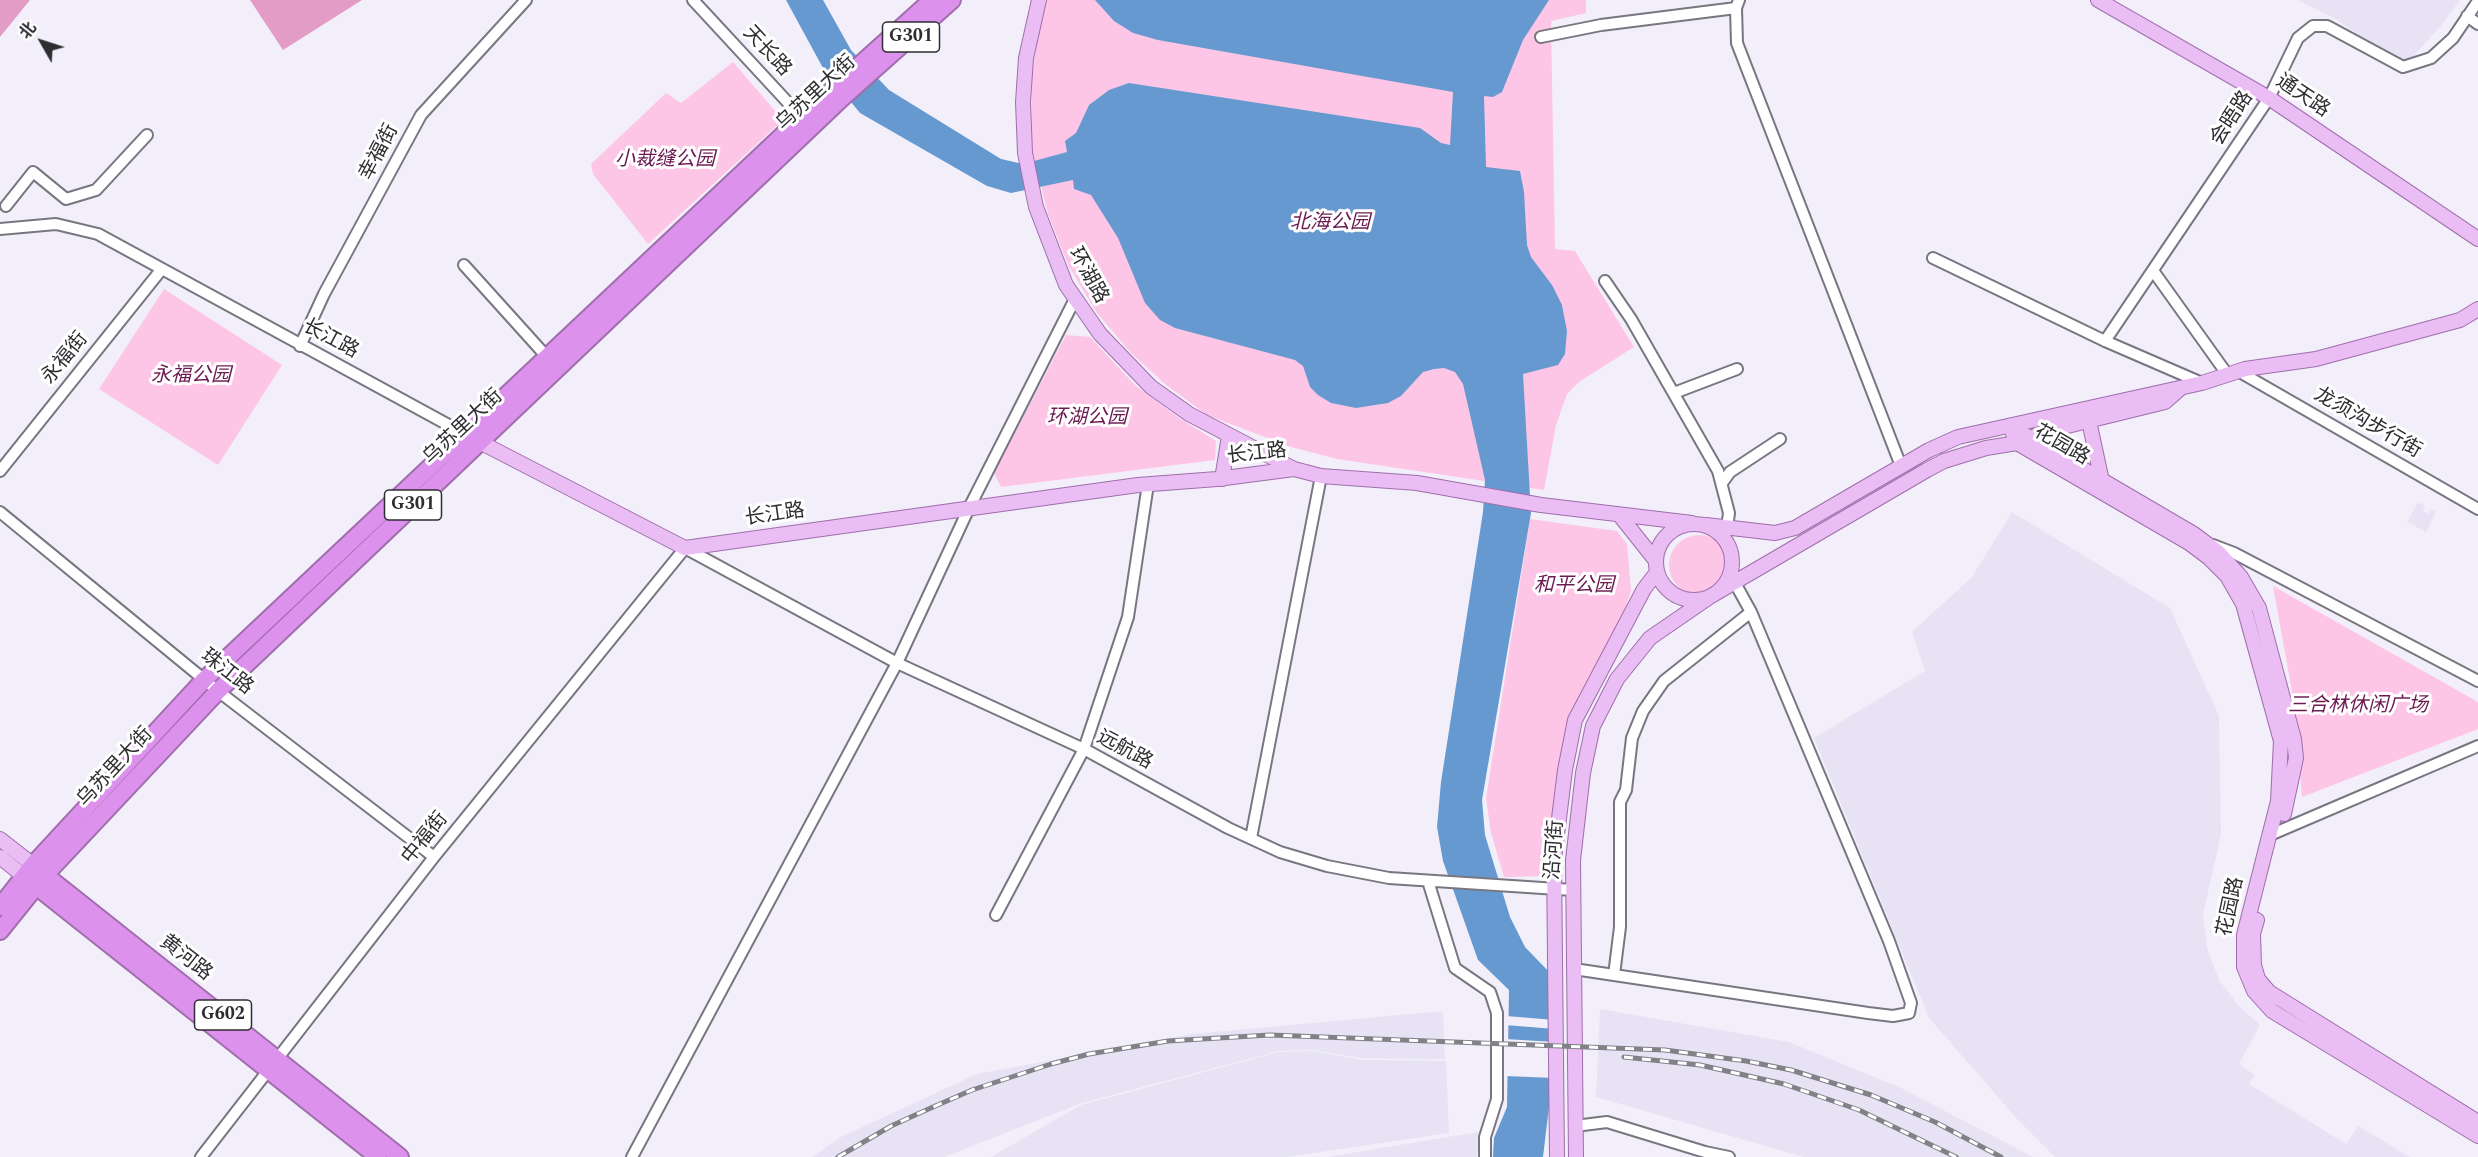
<!DOCTYPE html>
<meta charset="utf-8">
<style>
body{margin:0}
#map{position:relative;width:2478px;height:1157px;overflow:hidden;background:#f2effa;font-family:Spectral,"Noto Sans SC",serif}
canvas{display:block}
.north{position:absolute;left:12px;top:12px;width:60px;height:60px;-webkit-text-stroke:4px #fff;paint-order:stroke;rotate:309deg;font-size:16px;font-weight:700;line-height:24px;text-align:center;color:#2e2d31}
.north::after{content:'';display:block;margin:auto;width:21px;height:27px;background:#2e2d31;clip-path:polygon(50% 0,100% 100%,50% 72%,0 100%)}
</style>
<div id="map">
<canvas width="2478" height="1157"></canvas>
<div class="north">北</div>
</div>
<script>
const ctx = document.querySelector('canvas').getContext('2d');
ctx.lineJoin = 'round';
function fill(path, color) {
  ctx.fillStyle = color;
  ctx.fill(path, 'evenodd');
}
function toPath(rows) {
  const path = new Path2D();
  for (const r of rows) {
    if (r.length === 3) {
      path.moveTo(r[0] + r[2], r[1]);
      path.arc(r[0], r[1], r[2], 0, 2 * Math.PI);
      continue;
    }
    path.moveTo(r[0], r[1]);
    for (let i = 2; i < r.length; i += 2) path.lineTo(r[i], r[i + 1]);
  }
  return path;
}
function strokePath(path, color, width, dash) {
  ctx.strokeStyle = color;
  ctx.lineWidth = width;
  ctx.lineCap = dash ? 'butt' : 'round';
  ctx.setLineDash(dash || []);
  ctx.stroke(path);
}
function label(font, color, halo, rows, align = 'center') {
  ctx.font = font + ' Spectral,"Noto Sans SC",serif';
  ctx.lineWidth = 6;
  ctx.setLineDash([]);
  ctx.textBaseline = 'middle';
  ctx.strokeStyle = halo;
  ctx.fillStyle = color;
  for (const [text, x, y, turn = 0] of rows) {
    ctx.save();
    ctx.translate(x, y);
    ctx.rotate((+turn || 0) * Math.PI / 180);
    ctx.textAlign = isNaN(turn) ? turn : align;
    if (halo) ctx.strokeText(text, 0, 0);
    ctx.fillText(text, 0, 0);
    ctx.restore();
  }
}
const built = toPath([
 [2298,0,2460,0,2440,27,2403,67,2336,19],
 [2418,502,2425,506,2423,511,2428,514,2431,509,2436,512,2426,532,2407,522],
 [2012,512,2170,608,2219,716,2221,834,2203,915,2207,948,2219,980,2238,1005,2260,1025,2239,1064,2255,1075,2249,1084,2346,1144,2358,1126,2410,1157,2055,1157,2018,1120,1929,1018,1814,738,1925,671,1912,632,1972,577],
 [1600,1009,1789,1042,1901,1088,2033,1157,1804,1157,1596,1097],
 [1443,1011,1445,1059,1362,1058,1312,1050,1279,1051,1082,1103,944,1157,812,1157,841,1137,977,1074,1193,1034],
 [1312,1051,1363,1060,1446,1061,1449,1133,1287,1157,991,1157,1081,1105,1279,1052],
 [1478,1132,1477,1157,1328,1157]
]);
const green = toPath([
 [1047,0,1586,0,1586,13,1551,21,1555,249,1575,251,1634,347,1579,382,1567,394,1556,425,1544,490,1337,459,1291,447,1207,415,1165,384,1131,353,1097,313,1069,267,1048,214,1031,146,1032,75,1038,33],
 [733,62,783,120,648,244,593,174,591,164,666,93,681,103],
 [164,289,282,365,218,465,99,389],
 [1066,335,1090,337,1135,385,1179,418,1216,441,1215,460,1001,487,994,473],
 [1530,519,1617,531,1627,544,1631,591,1621,620,1569,720,1551,876,1504,877,1491,833,1486,798],
 [1699,565,30],
 [2273,586,2478,702,2478,729,2302,797,2293,697]
]);
const forest = toPath([
 [0,0,30,0,0,37],
 [250,0,362,0,283,50]
]);
const water = toPath([
 [786,0,823,0,851,50,889,90,1001,159,1023,164,1067,152,1065,141,1076,133,1089,105,1109,90,1129,83,1420,128,1441,143,1450,145,1453,92,1158,40,1133,33,1114,21,1095,0,1549,0,1523,40,1502,92,1493,97,1484,96,1486,167,1520,171,1524,192,1527,245,1531,257,1552,285,1562,305,1567,331,1565,354,1558,365,1523,374,1531,513,1482,800,1485,835,1510,917,1525,947,1552,975,1552,1082,1543,1157,1493,1157,1494,1138,1507,1107,1509,990,1478,960,1443,861,1437,827,1441,782,1483,512,1485,480,1463,384,1455,372,1444,368,1434,369,1423,372,1401,396,1388,403,1356,408,1331,403,1318,395,1310,387,1303,366,1295,360,1175,328,1160,320,1145,303,1118,238,1091,195,1074,189,1073,180,1011,193,987,186,860,113,823,68]
]);
const pier = toPath([
 [1506,1016,1555,1020,1555,1029,1505,1025],
 [1505,1039,1555,1042,1555,1078,1505,1076]
]);
const minor = toPath([
 [693,0,805,121],
 [1739,0,1736,8,1737,43,1901,466],
 [2467,16,2478,24],
 [1541,37,1601,25,1736,8],
 [6,206,33,172,66,199,96,190,147,135],
 [0,229,56,224,98,234,465,434],
 [1933,258,2105,341,2202,383],
 [464,265,547,357],
 [2154,272,2227,374],
 [1605,281,1631,319,1718,471,1729,513,1727,528],
 [2105,341,2269,98,2298,38,2313,26,2327,26,2403,67,2431,58,2453,38,2478,1],
 [300,346,324,294,421,115,526,0],
 [2238,371,2478,509],
 [1674,393,1737,369],
 [0,471,161,270],
 [1722,483,1730,472,1780,439],
 [0,512,218,691,434,857],
 [2213,545,2234,553,2478,681],
 [2270,835,2478,746],
 [1251,838,1321,476],
 [1428,881,1455,968,1490,992,1497,1013,1497,1099,1485,1137,1485,1157],
 [996,915,1084,749,1128,617,1148,484],
 [1574,969,1868,1013,1893,1016,1909,1013,1911,1003,1889,941,1751,612,1730,574,1737,581],
 [1614,975,1620,927,1620,802,1626,790,1632,738,1643,711,1664,681,1751,612],
 [1575,1126,1607,1122,1705,1152,1729,1157],
 [201,1157,434,857,685,548,897,663,1084,749,1228,828,1280,852,1327,866,1389,878,1573,890],
 [632,1157,897,663,969,508,1075,299]
]);
const major = toPath([
 [1039,0,1026,58,1023,102,1025,153,1036,207,1066,285,1100,334,1151,387,1189,414,1294,469],
 [2098,0,2269,98,2478,239],
 [2089,421,2102,481],
 [2010,426,2017,443,2189,543,2209,558,2227,576,2243,604,2281,741,2278,801,2244,935,2244,967,2254,991,2272,1011,2478,1136],
 [2025,435,2194,534,2218,552,2241,577,2259,608,2294,739,2296,758,2284,814],
 [472,438,685,548,1138,485,1217,479,1294,469,1321,476,1417,483,1541,505,1692,523],
 [1222,479,1229,436],
 [1621,517,1656,561],
 [1694,562,38],
 [1706,525,1775,533,1795,528,1929,450,1958,437,2202,383,2245,369,2316,359,2460,320,2478,309],
 [0,839,41,871],
 [0,857,31,882],
 [2257,920,2253,934,2254,965,2258,979,2269,992,2478,1122],
 [1557,1157,1554,859,1565,770,1575,720,1644,589,1657,572],
 [1576,1157,1573,860,1583,773,1593,726,1617,679,1650,638,1711,596,1927,470,1944,461,1986,448,2017,443,2051,430,2165,402,2181,388]
]);
const highway = toPath([
 [45,875,400,1157],
 [36,886,378,1157],
 [0,907,33,865,204,680,802,117,932,0],
 [0,931,45,875,218,691,843,97,952,0]
]);
const rail = toPath([
 [1624,1057,1700,1065,1784,1084,1859,1110,1956,1157],
 [838,1157,891,1126,933,1107,972,1090,1051,1064,1089,1054,1168,1041,1270,1035,1665,1050,1746,1061,1791,1070,1871,1095,1935,1122,2001,1157]
]);
const shields = [
 [911,37,57],
 [413,505,57],
 [223,1015,57]
];
const shieldNames = [
 ["G301",911,37],
 ["G301",413,505],
 ["G602",223,1015]
];
const streetNames = [
 ["天长路",766,52,47],
 ["乌苏里大街",817,94,-43],
 ["通天路",2302,97,34],
 ["会晤路",2233,119,-57],
 ["幸福街",380,153,-62],
 ["环湖路",1087,276,61],
 ["长江路",330,340,28],
 ["永福街",66,359,-51],
 ["龙须沟步行街",2367,424,30],
 ["乌苏里大街",464,428,-43],
 ["花园路",2061,446,30],
 ["长江路",1257,455,-6],
 ["长江路",775,516,-8],
 ["珠江路",226,673,38],
 ["远航路",1124,751,28],
 ["乌苏里大街",116,768,-47],
 ["中福街",426,839,-51],
 ["沿河街",1556,850,-86],
 ["花园路",2232,907,-78],
 ["黄河路",185,959,38]
];
const parkNames = [
 ["小裁缝公园",665,161],
 ["北海公园",1330,224],
 ["永福公园",191,377],
 ["环湖公园",1087,419],
 ["和平公园",1574,587],
 ["三合林休闲广场",2358,707]
];
fill(built, '#e7e3f5');
fill(green, '#fdc6e6');
fill(forest, '#e29cc5');
fill(water, '#6799d1');
fill(pier, '#f2effa');
strokePath(minor, '#787680', 14);
strokePath(major, '#9f6eab', 16);
strokePath(highway, '#9f6eab', 20);
strokePath(minor, '#fff', 10);
strokePath(major, '#eabdf4', 14);
strokePath(highway, '#dc91ed', 16);
strokePath(rail, '#838188', 5);
strokePath(rail, '#fff', 3, [9]);
for (const [x, y, w] of shields) {
  const box = new Path2D();
  box.roundRect(x - w / 2, y - 15, w, 30, 4.5);
  ctx.fillStyle = '#fff';
  ctx.fill(box);
  strokePath(box, '#2e2d31', 1.5);
}
label('bold 18px', '#2e2d31', null, shieldNames);
label('20px', '#2e2d31', '#fff', streetNames);
label('italic 20px', '#6c1b52', '#fff', parkNames);
</script>
